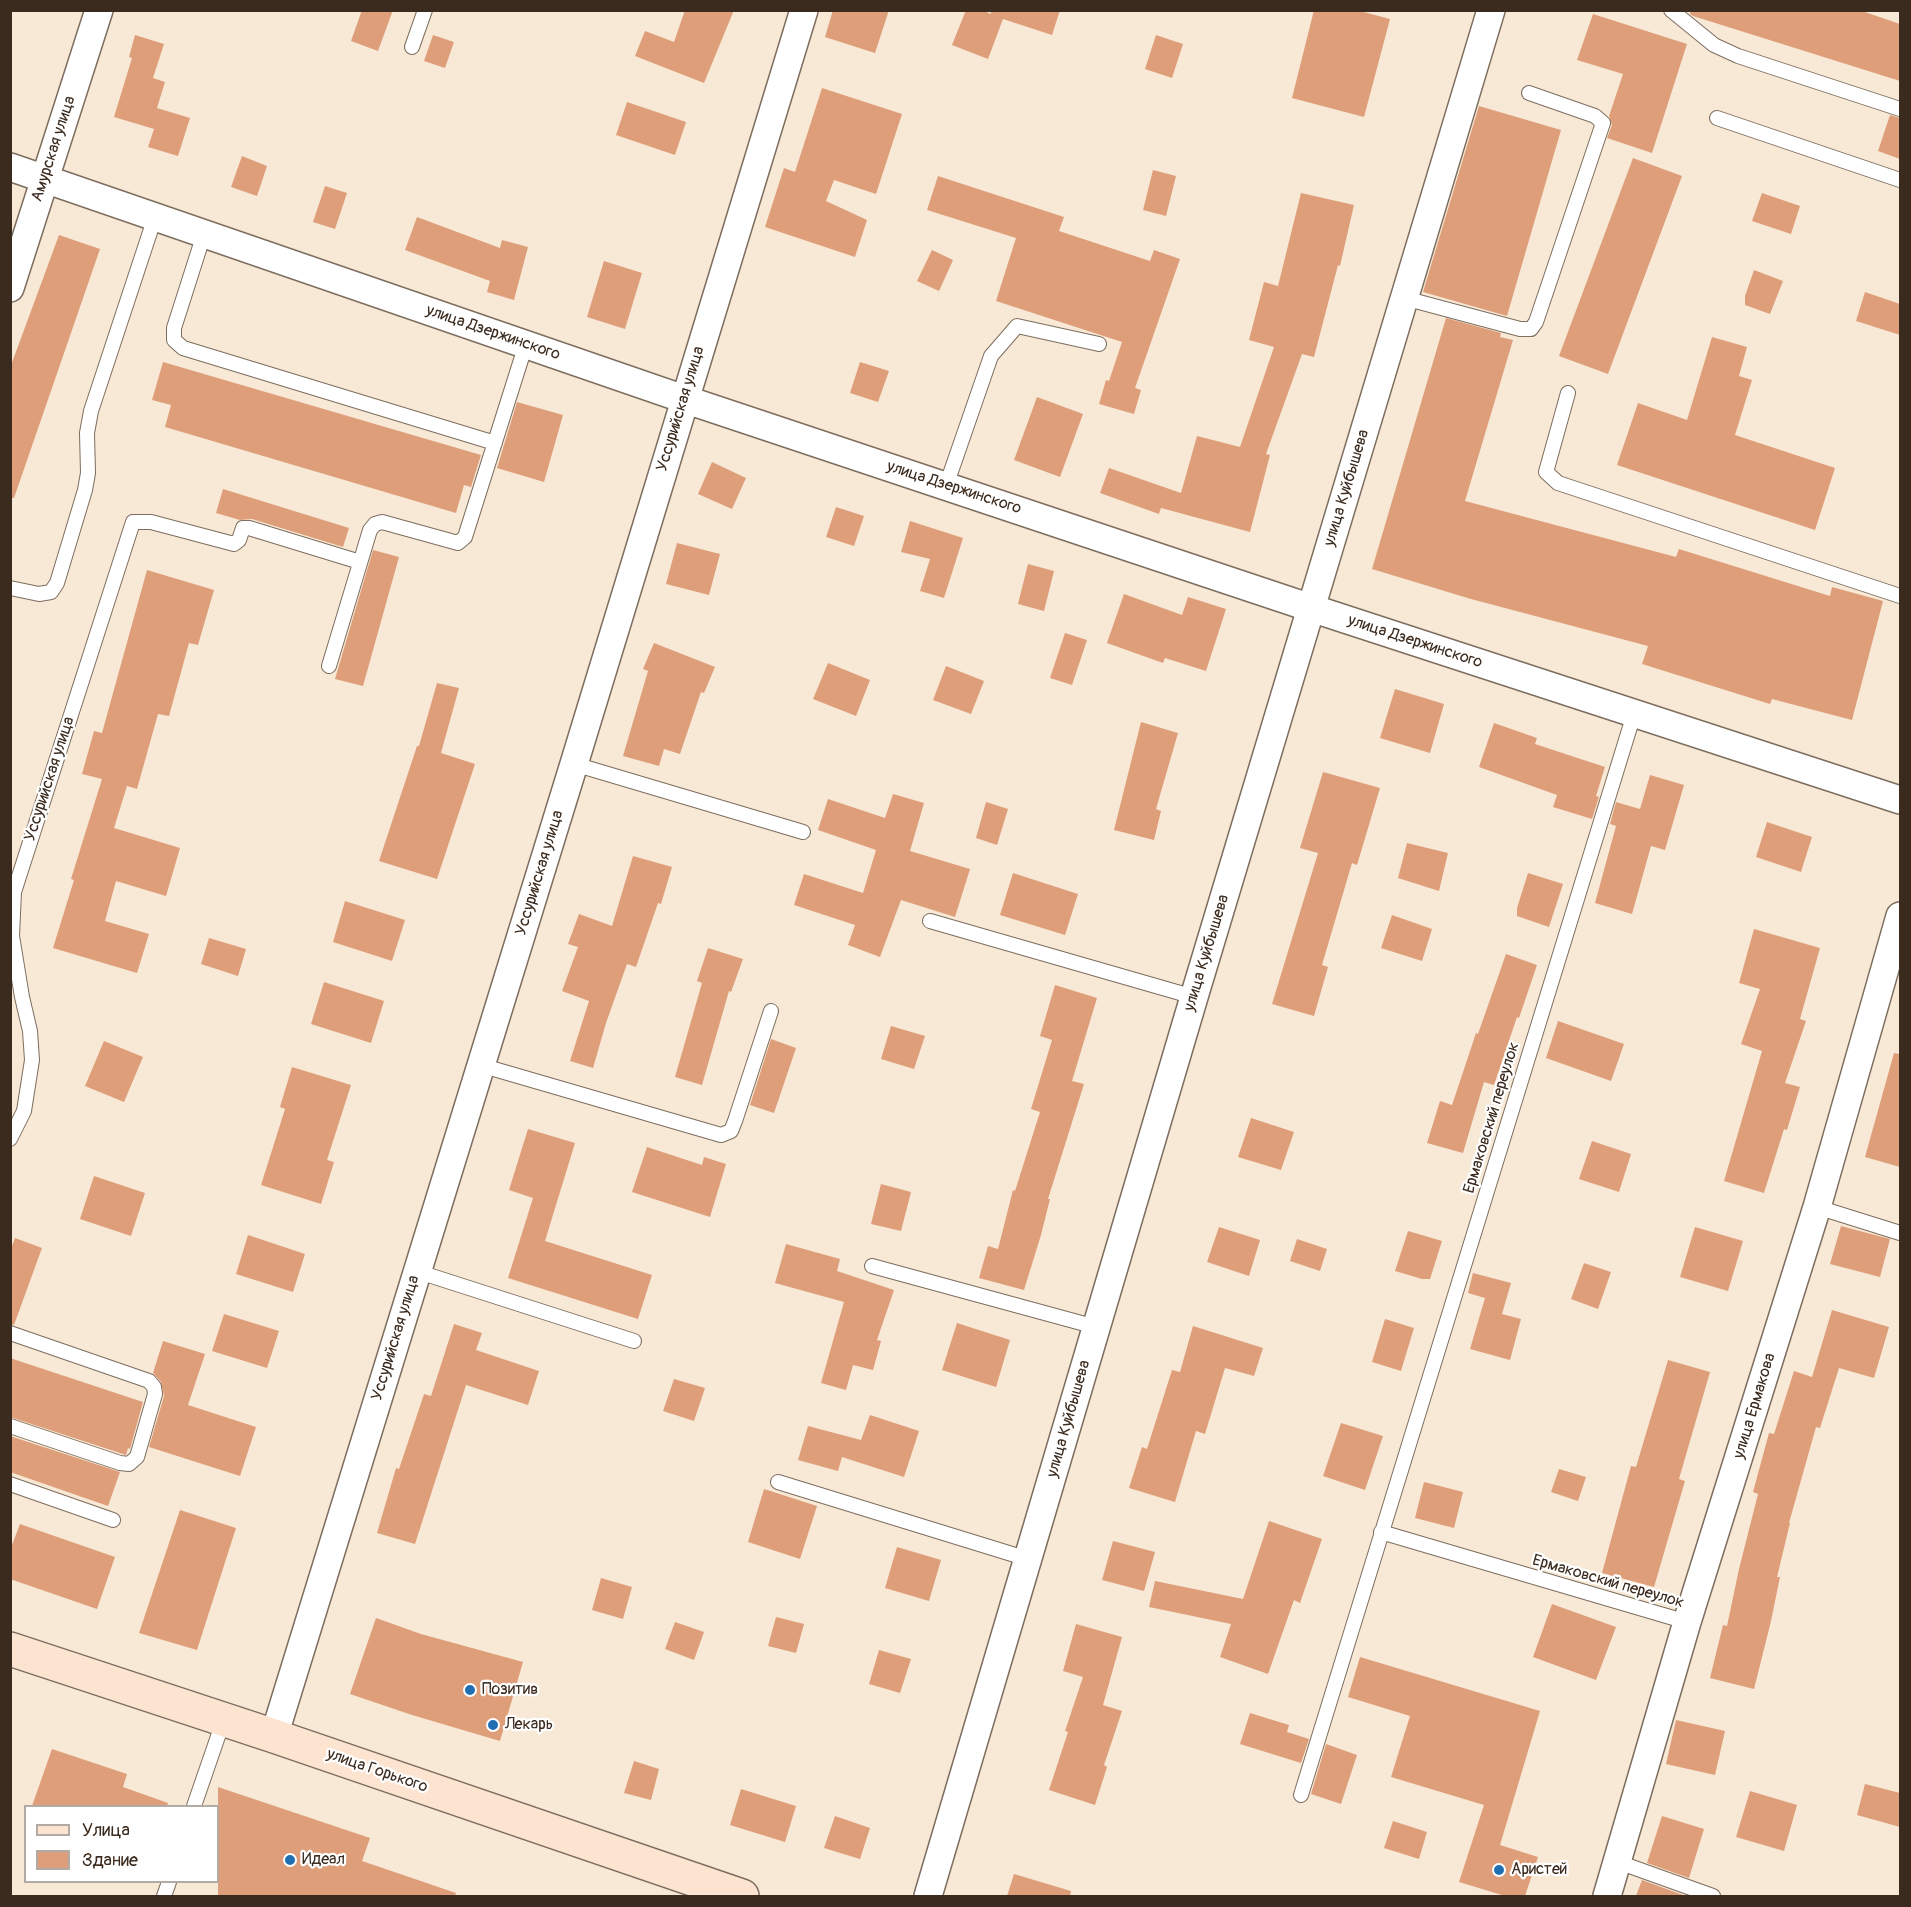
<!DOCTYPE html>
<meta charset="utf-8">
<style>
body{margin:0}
#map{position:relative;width:1911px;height:1907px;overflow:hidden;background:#f7e9d6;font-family:Pangolin,sans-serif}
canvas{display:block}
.frame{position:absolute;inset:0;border:12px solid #3b2a1e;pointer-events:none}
.legend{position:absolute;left:24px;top:1805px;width:195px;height:78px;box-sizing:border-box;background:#fff;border:2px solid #b1aaa5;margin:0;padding:8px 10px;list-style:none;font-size:18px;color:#3b2a1e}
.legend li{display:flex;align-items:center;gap:12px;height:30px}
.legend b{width:30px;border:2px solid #b1aaa5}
</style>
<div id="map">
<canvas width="1911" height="1907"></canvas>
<div class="frame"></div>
<ul class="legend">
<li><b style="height:8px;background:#fde4d1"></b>Улица</li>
<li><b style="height:16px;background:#df9e7a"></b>Здание</li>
</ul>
</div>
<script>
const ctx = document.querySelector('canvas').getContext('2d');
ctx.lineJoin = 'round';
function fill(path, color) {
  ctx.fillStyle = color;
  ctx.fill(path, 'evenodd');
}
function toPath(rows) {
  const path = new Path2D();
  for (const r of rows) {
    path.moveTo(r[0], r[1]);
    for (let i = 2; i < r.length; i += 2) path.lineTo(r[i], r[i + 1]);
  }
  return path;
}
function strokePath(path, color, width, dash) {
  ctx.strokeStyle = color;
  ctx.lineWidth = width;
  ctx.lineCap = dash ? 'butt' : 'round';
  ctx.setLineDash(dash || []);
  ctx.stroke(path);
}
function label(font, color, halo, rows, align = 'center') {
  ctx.font = font + ' Pangolin,sans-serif';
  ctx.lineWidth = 4.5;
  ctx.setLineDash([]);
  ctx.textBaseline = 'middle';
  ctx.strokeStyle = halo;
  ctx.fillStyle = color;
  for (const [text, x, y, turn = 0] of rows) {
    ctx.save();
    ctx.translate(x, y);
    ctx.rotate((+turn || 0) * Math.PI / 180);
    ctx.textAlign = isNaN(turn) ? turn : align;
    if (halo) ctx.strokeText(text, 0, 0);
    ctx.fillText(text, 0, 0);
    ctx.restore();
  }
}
const building = toPath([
 [362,10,393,10,378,51,351,41],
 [685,10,734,10,704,83,635,56,645,31,674,42],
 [833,10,889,10,875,53,825,37],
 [966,10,982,10,991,14,991,10,1060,10,1052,35,1003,19,988,59,952,45],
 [1314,10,1356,10,1390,19,1364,117,1292,98],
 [1691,10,1859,10,1900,24,1900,81,1693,16,1690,14],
 [1593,14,1687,44,1652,153,1607,138,1612,125,1609,116,1623,74,1577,60],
 [135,35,164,44,153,78,165,82,157,108,190,118,178,156,148,147,154,129,114,117,132,58,129,57],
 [433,35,454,42,445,68,424,61],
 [1156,35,1183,44,1172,78,1145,69],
 [822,88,902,114,876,194,834,180,826,201,867,220,855,257,765,227,784,168,795,172],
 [627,102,686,122,675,155,616,135],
 [1479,106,1561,130,1507,316,1423,292],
 [1890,115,1900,118,1900,159,1878,151],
 [242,156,267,166,257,196,231,187],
 [1633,158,1682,176,1608,374,1559,356],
 [1153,170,1176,176,1166,216,1143,210],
 [938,176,1064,217,1059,231,1150,261,1154,250,1180,259,1135,388,1141,390,1134,414,1099,404,1106,380,1109,381,1122,342,996,301,1016,238,927,210],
 [325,186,347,193,335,229,313,222],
 [1301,193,1354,205,1340,266,1338,265,1314,357,1302,354,1266,454,1270,455,1250,532,1161,508,1159,514,1100,493,1109,468,1181,493,1197,436,1240,447,1274,347,1249,340,1264,282,1278,286],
 [1762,193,1800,206,1791,234,1752,221],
 [417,217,500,248,502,240,528,247,514,300,487,292,490,281,405,250],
 [59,235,100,249,14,498,10,498,10,368],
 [932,250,953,260,939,291,917,281],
 [604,261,642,273,625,329,587,317],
 [1754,270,1783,281,1770,314,1745,305,1745,296],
 [1865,292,1900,304,1900,335,1856,321],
 [1446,318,1501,333,1500,337,1513,340,1465,501,1676,557,1679,549,1830,596,1832,587,1883,601,1852,720,1772,699,1770,704,1642,664,1648,646,1471,599,1372,569],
 [1712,337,1747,347,1739,376,1752,380,1735,435,1835,468,1815,530,1617,465,1638,403,1687,420],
 [163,362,481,455,471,487,464,485,456,513,165,427,171,405,152,400],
 [860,362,889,371,878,402,850,393],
 [1037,397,1083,414,1060,477,1014,460],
 [517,402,563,415,544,482,497,468],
 [712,462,746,478,732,509,698,494],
 [223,489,349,528,343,547,252,519,240,520,216,513],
 [836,507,864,516,854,546,826,537],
 [910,521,963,538,944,598,920,591,930,559,901,552],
 [677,543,720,554,709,595,666,584],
 [373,550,399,557,363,686,335,679],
 [1028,564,1054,571,1044,611,1018,604],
 [147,570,214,590,198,645,189,643,169,716,158,714,137,789,127,786,114,828,180,848,166,896,116,881,105,921,149,934,137,973,53,948,74,880,71,879,102,779,82,774,94,731,102,733],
 [1124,594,1182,615,1188,597,1226,609,1206,671,1165,658,1163,663,1107,643],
 [1065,633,1087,640,1072,685,1050,678],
 [654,643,715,667,704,693,701,692,680,754,664,749,659,766,623,756,648,671,643,669],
 [828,663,870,680,856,716,813,699],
 [946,666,984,681,971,714,933,700],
 [437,683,459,688,441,753,475,764,437,879,379,861,417,746,419,746],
 [1395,689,1444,704,1430,753,1380,738],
 [1141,722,1178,733,1156,809,1161,811,1154,840,1114,830],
 [1494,723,1537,738,1535,744,1605,767,1596,796,1599,797,1592,819,1553,807,1557,795,1479,767],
 [1323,772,1380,788,1357,865,1352,863,1322,965,1328,967,1314,1016,1272,1004,1318,853,1300,848],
 [1650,775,1684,785,1665,850,1651,846,1632,914,1595,903,1616,826,1610,824,1616,802,1640,809],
 [893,794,924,803,910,851,970,869,955,917,901,900,880,957,848,945,855,925,794,905,804,874,863,893,876,850,818,830,828,799,885,818],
 [986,802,1008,809,997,845,976,838],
 [1767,822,1812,837,1801,872,1756,857],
 [1407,843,1448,853,1439,891,1398,878],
 [633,856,672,867,661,904,658,903,636,967,627,964,606,1023,593,1068,570,1061,589,1001,562,991,578,947,568,944,579,914,612,926],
 [1013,873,1078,894,1065,935,1000,915],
 [1528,873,1563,884,1549,927,1517,916,1517,908],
 [345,901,405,920,392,961,333,942],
 [1392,915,1432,929,1422,961,1381,948],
 [1754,929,1820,948,1800,1019,1806,1021,1785,1083,1800,1087,1787,1130,1784,1129,1764,1193,1724,1181,1762,1051,1741,1044,1760,989,1739,983],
 [209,938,246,949,238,976,201,964],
 [708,948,743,959,731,992,729,991,702,1085,675,1077,702,983,697,981],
 [1506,954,1537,965,1519,1018,1517,1017,1494,1085,1484,1082,1463,1153,1427,1143,1440,1101,1452,1105,1476,1033,1478,1034],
 [324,982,384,1001,371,1043,311,1024],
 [1055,985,1097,998,1072,1081,1084,1084,1048,1199,1050,1199,1041,1235,1024,1290,979,1278,988,1246,998,1249,1013,1190,1015,1191,1040,1112,1031,1109,1052,1040,1040,1036],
 [1558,1021,1624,1044,1611,1081,1546,1058],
 [891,1026,925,1036,914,1069,881,1059],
 [771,1039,796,1048,774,1113,750,1105],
 [104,1041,143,1057,124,1102,85,1086],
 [1894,1053,1900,1054,1900,1167,1865,1157],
 [292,1067,351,1085,327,1160,334,1162,321,1204,261,1185,285,1109,280,1107],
 [1251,1118,1294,1132,1281,1170,1238,1157],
 [528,1129,575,1143,545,1241,652,1275,638,1319,508,1278,533,1198,509,1190],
 [1592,1141,1631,1154,1619,1192,1579,1179],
 [647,1147,702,1165,704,1157,726,1164,710,1217,632,1192],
 [94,1176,145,1193,131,1236,80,1219],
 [881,1184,911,1192,901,1231,871,1224],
 [1841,1226,1890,1239,1880,1277,1830,1264],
 [1219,1227,1260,1240,1249,1276,1207,1262],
 [1695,1227,1743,1241,1728,1291,1680,1277],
 [1408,1231,1442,1241,1430,1279,1422,1279,1395,1271],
 [248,1235,305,1254,293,1292,236,1274],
 [15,1238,42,1248,14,1325,10,1324,10,1251],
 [1297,1239,1327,1249,1320,1271,1290,1261],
 [786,1244,840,1259,837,1271,894,1290,877,1340,881,1341,873,1370,853,1365,846,1390,821,1383,844,1302,775,1283],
 [1584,1263,1611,1272,1598,1309,1571,1299],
 [1473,1273,1511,1283,1502,1314,1521,1319,1510,1360,1470,1349,1485,1298,1468,1293],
 [1832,1310,1889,1327,1874,1378,1839,1368,1820,1428,1816,1427,1789,1523,1790,1523,1777,1577,1780,1577,1771,1621,1754,1689,1710,1678,1723,1625,1727,1626,1739,1569,1758,1494,1753,1492,1769,1433,1774,1434,1794,1371,1812,1377],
 [224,1314,279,1331,267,1368,212,1351],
 [1385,1319,1414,1328,1401,1371,1372,1362],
 [957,1323,1010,1340,996,1387,942,1370],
 [454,1324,482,1333,476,1350,539,1371,528,1405,466,1385,415,1544,377,1533,396,1468,399,1469,424,1394,431,1396],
 [1193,1326,1263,1348,1254,1376,1225,1368,1205,1434,1196,1431,1175,1502,1129,1488,1142,1447,1147,1449,1172,1370,1180,1372],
 [163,1341,205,1354,188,1405,256,1427,240,1476,149,1447,164,1396,161,1382,153,1373],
 [10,1358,143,1402,130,1449,128,1448,126,1455,10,1417],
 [1668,1360,1710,1372,1679,1479,1685,1481,1654,1587,1602,1573,1631,1466,1636,1467],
 [674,1379,705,1388,694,1421,663,1411],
 [870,1415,919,1431,904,1477,842,1457,838,1471,798,1460,808,1426,861,1440],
 [1341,1423,1383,1436,1365,1490,1323,1476],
 [10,1436,120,1472,108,1506,10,1472],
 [1559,1469,1586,1477,1578,1501,1551,1492],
 [1424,1482,1463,1492,1454,1528,1415,1518],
 [764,1489,817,1506,800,1559,748,1542],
 [180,1510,236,1528,197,1650,139,1633],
 [1269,1521,1322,1539,1300,1603,1294,1600,1268,1674,1220,1657,1231,1624,1149,1607,1155,1581,1243,1599],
 [20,1524,115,1557,97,1609,10,1579,10,1550],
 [1113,1541,1155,1552,1144,1591,1102,1580],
 [897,1547,941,1560,929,1601,885,1588],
 [601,1578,632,1587,623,1619,592,1610],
 [1552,1604,1616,1627,1596,1680,1533,1657],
 [776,1617,804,1624,796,1653,768,1646],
 [376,1618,421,1634,523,1662,500,1741,412,1715,350,1694],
 [675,1622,704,1632,694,1660,665,1649],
 [1076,1624,1122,1637,1103,1705,1122,1711,1104,1765,1107,1767,1095,1805,1049,1790,1068,1732,1065,1731,1083,1677,1063,1671],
 [879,1650,911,1659,900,1693,869,1684],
 [1360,1657,1540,1711,1500,1845,1538,1857,1525,1896,1505,1896,1459,1882,1484,1805,1391,1777,1410,1716,1348,1697],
 [1250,1713,1289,1725,1287,1732,1309,1739,1301,1763,1240,1744],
 [1676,1720,1725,1731,1715,1775,1666,1764],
 [1326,1744,1357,1755,1341,1804,1311,1794],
 [52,1749,127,1774,123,1787,168,1803,167,1806,32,1806],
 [634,1761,659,1769,651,1800,624,1793],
 [1865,1784,1900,1793,1900,1827,1857,1815],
 [218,1787,370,1838,362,1861,456,1893,455,1896,218,1896],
 [741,1789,796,1806,785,1842,730,1825],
 [1750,1791,1797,1805,1784,1851,1736,1837],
 [835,1816,870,1828,860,1859,824,1848],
 [1662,1816,1704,1829,1689,1878,1647,1863],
 [1393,1821,1427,1832,1419,1859,1384,1848],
 [1014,1874,1071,1891,1070,1896,1007,1896],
 [1642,1880,1683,1895,1683,1896,1636,1896]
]);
const service = toPath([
 [1671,10,1714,45,1738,56,1900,109],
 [412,47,425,10],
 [1717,118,1900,180],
 [204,234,174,328,174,340,183,348,495,443],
 [1404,298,1520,329,1531,329,1536,322,1603,123,1595,116,1529,93],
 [1568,393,1546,472,1558,483,1900,596],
 [946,486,991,356,1017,326,1099,344],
 [10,588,39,594,51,592,57,583,85,490,88,473,87,433,91,411,155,217],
 [329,666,370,530,375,524,382,522,458,543,465,537,526,344],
 [574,764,803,832],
 [930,921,1194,997],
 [480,1065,721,1135,731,1131,735,1121,771,1011],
 [10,1139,24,1111,32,1060,30,1031,22,997,12,936,14,892,133,522,151,522,234,544,239,540,243,528,249,528,360,562],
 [1817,1207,1900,1233],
 [872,1266,1096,1327],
 [416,1271,634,1341],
 [10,1333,149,1381,154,1387,155,1394,137,1457,129,1464,120,1463,10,1426],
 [778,1482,1028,1559],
 [10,1484,113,1520],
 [1381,1532,1687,1622],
 [1301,1795,1634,714],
 [194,1806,224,1719],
 [1618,1862,1713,1896],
 [164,1896,169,1882]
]);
const minor = toPath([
 [10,167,684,399,1311,608,1900,800],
 [10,288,99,10],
 [274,1736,574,764,804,10],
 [928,1896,1194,997,1491,10],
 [1607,1896,1687,1622,1817,1207,1900,916]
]);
const secondary = toPath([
 [10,1649,274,1736,742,1896]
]);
const markers = [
 [470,1690,6,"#1f6fb2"],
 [493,1725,6,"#1f6fb2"],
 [290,1860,6,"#1f6fb2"],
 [1499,1870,6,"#1f6fb2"]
];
const streetNames = [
 ["Амурская улица",54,149,-72],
 ["улица Дзержинского",493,333,19],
 ["Уссурийская улица",681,409,-73],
 ["улица Дзержинского",954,488,18],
 ["улица Куйбышева",1347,488,-73],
 ["улица Дзержинского",1415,642,18],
 ["Уссурийская улица",50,779,-72],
 ["Уссурийская улица",540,873,-73],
 ["улица Куйбышева",1207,953,-73],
 ["Ермаковский переулок",1492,1118,-73],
 ["Уссурийская улица",396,1338,-73],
 ["улица Ермакова",1755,1406,-73],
 ["улица Куйбышева",1069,1419,-74],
 ["Ермаковский переулок",1608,1582,16],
 ["улица Горького",377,1771,19]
];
const poiNames = [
 ["Позитив",482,1690],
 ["Лекарь",505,1725],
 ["Идеал",302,1860],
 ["Аристей",1511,1870]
];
fill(building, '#df9e7a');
strokePath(service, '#7d6d5e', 16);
strokePath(minor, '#7d6d5e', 30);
strokePath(secondary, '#7d6d5e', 36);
strokePath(service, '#fff', 14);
strokePath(minor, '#fff', 27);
strokePath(secondary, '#fde4d1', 33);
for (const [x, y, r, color] of markers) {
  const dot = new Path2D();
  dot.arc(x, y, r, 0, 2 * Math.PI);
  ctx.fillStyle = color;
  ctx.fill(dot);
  strokePath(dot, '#fff', 2);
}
label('16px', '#3b2a1e', '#fff', streetNames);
label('16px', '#3b2a1e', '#fff', poiNames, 'left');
</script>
